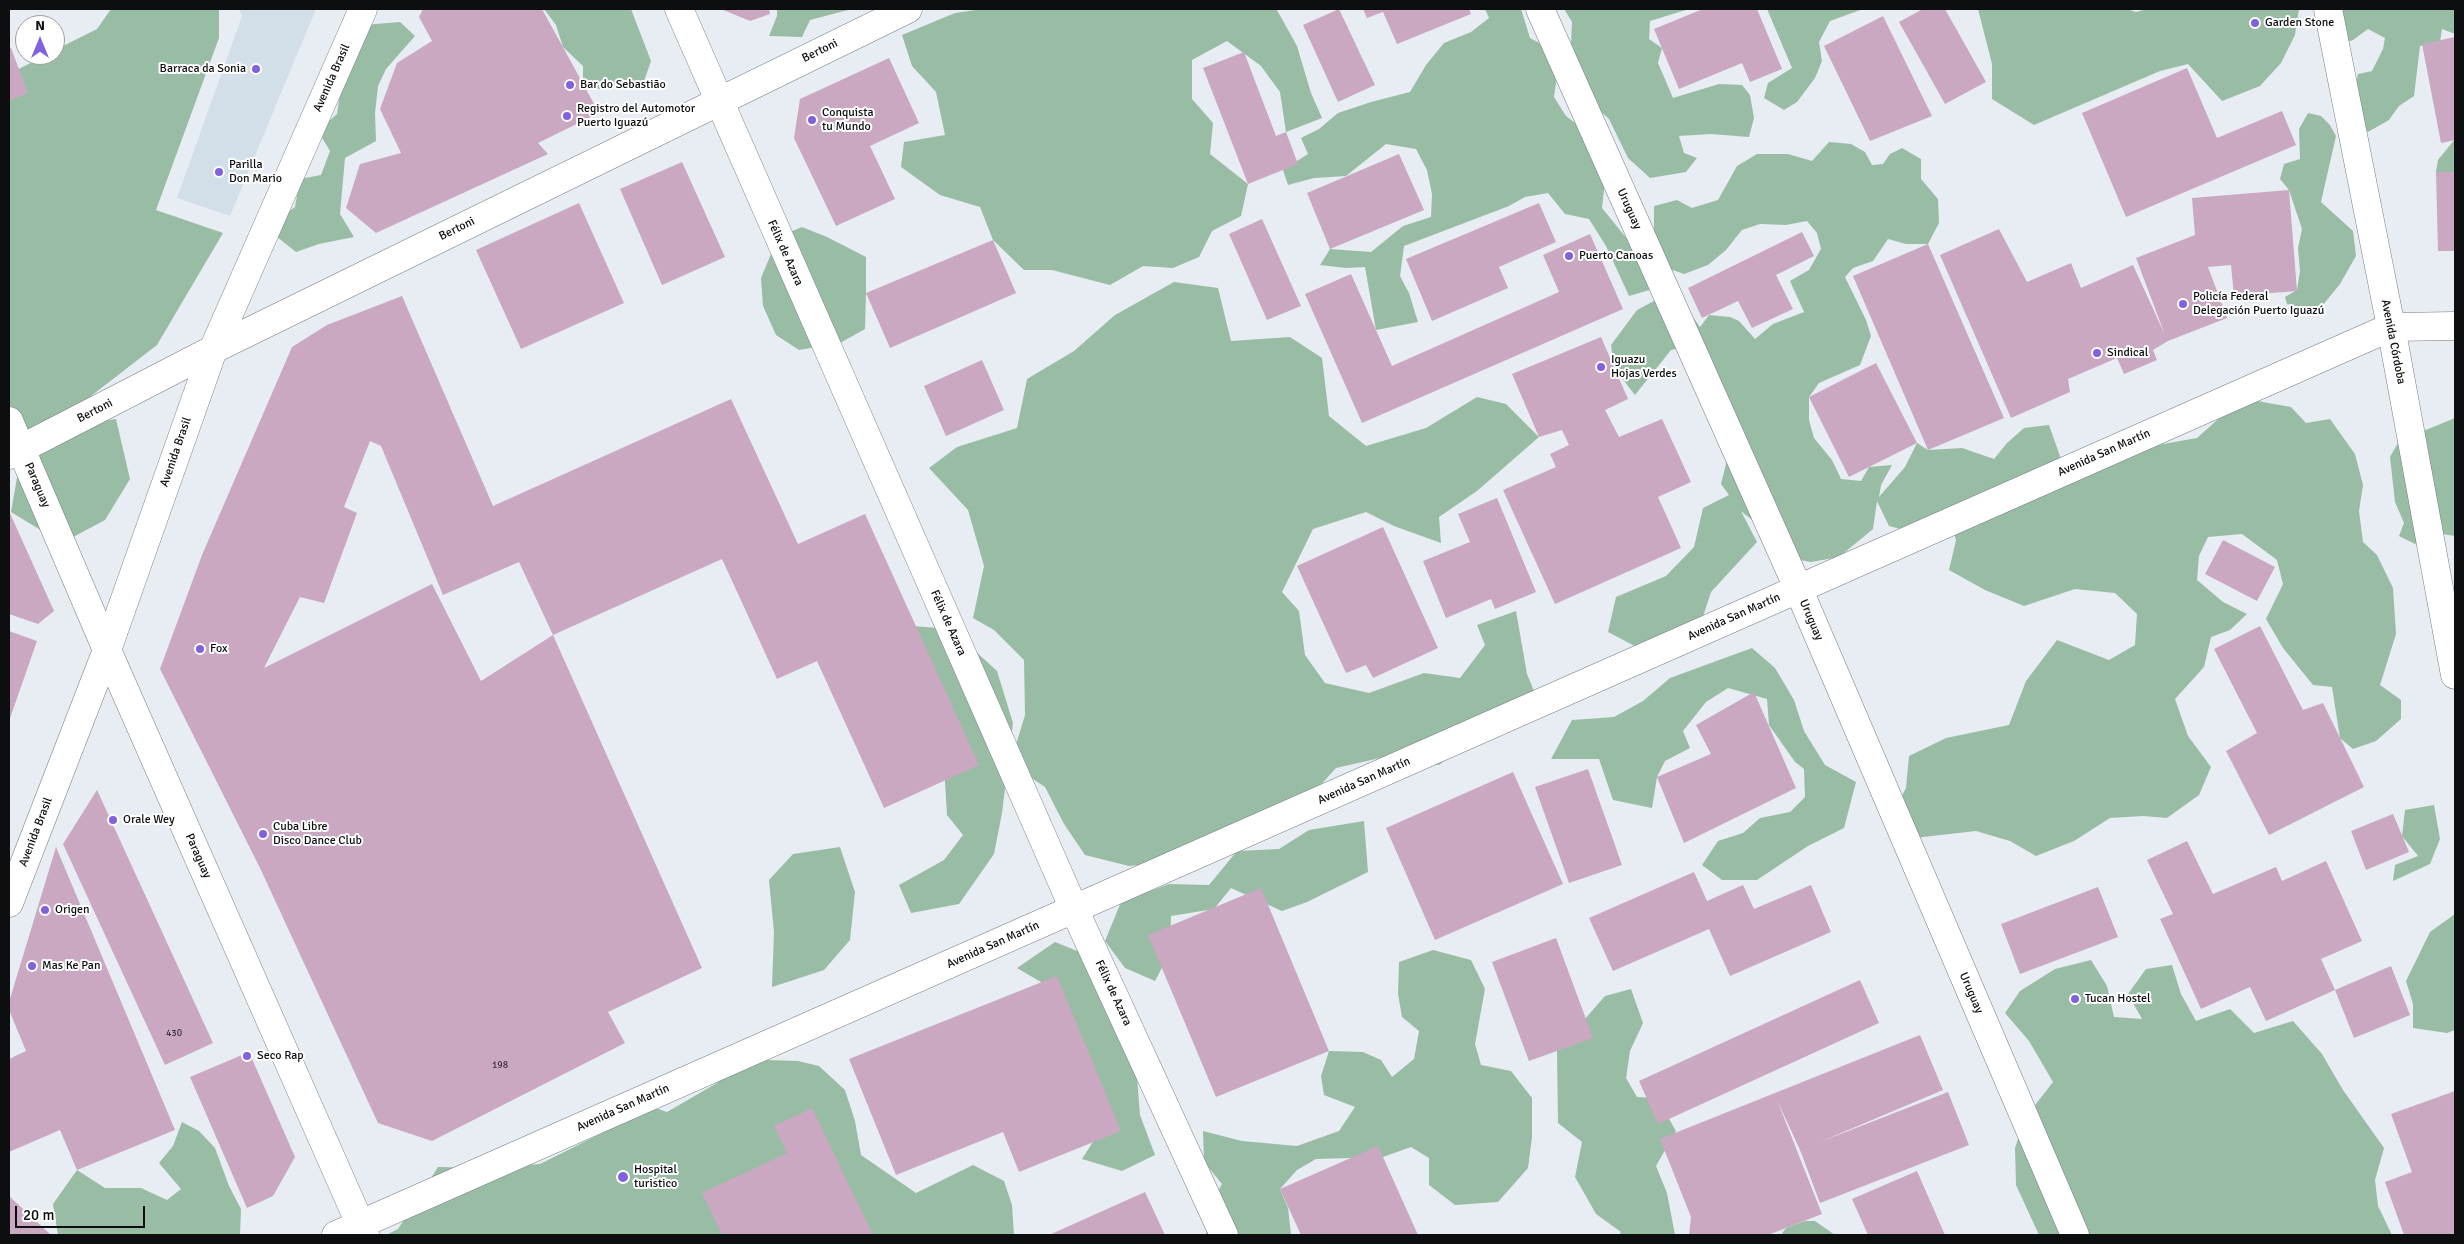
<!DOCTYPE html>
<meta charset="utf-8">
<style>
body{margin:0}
#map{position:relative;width:2464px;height:1244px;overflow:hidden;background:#e7edf3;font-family:Signika,sans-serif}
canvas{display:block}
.frame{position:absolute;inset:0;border:10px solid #0c0e10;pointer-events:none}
.north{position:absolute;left:15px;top:15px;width:50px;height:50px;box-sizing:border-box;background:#fff;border:1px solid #9e9f9f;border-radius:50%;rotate:0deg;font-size:14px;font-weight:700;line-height:20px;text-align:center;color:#0c0e10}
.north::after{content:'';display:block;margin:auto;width:18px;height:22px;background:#8162dd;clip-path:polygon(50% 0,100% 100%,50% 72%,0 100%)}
.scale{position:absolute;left:15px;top:1206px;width:130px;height:22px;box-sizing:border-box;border:2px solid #0c0e10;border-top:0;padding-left:6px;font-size:15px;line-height:18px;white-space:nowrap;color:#0c0e10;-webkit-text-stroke:4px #fff;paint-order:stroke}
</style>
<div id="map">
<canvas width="2464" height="1244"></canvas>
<div class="frame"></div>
<div class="north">N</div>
<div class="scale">20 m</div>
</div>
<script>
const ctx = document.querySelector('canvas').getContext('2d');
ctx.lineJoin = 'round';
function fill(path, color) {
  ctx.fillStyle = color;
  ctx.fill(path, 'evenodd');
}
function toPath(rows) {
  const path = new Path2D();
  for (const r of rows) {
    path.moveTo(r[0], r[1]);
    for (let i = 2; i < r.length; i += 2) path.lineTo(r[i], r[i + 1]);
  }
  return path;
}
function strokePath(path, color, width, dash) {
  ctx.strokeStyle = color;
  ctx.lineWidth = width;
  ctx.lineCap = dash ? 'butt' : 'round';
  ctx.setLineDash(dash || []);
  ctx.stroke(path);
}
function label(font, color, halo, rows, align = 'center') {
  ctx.font = font + ' Signika,sans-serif';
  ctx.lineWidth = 4;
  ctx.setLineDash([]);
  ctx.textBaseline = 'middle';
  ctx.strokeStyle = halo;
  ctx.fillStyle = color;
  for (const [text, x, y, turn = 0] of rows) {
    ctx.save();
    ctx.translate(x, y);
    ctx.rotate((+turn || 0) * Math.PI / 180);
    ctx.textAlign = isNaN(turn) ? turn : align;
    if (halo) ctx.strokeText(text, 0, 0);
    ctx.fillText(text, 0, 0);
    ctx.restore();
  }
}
const built = toPath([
 [239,9,316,9,230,216,177,198,242,16]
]);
const forest = toPath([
 [111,9,219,9,219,38,156,210,223,233,157,345,25,447,64,427,116,419,130,479,105,520,62,543,11,512,22,449,9,421,9,74,46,55,55,55,55,50,97,29],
 [544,9,631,9,651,61,644,81,599,89,583,84,583,66,563,47,556,25],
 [777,9,852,9,810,20,802,37,769,36,777,16],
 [982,9,1334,9,1277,10,1297,46,1311,93,1322,118,1286,132,1280,92,1261,66,1227,41,1192,60,1192,99,1213,123,1210,154,1248,184,1241,216,1212,231,1199,257,1173,268,1143,266,1110,285,1052,270,1024,270,993,240,980,207,940,195,901,167,904,142,945,135,936,92,912,66,902,35,955,13],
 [1485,9,1521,9,1530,38,1560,54,1554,97,1566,116,1599,141,1605,181,1602,208,1628,240,1653,262,1663,286,1629,296,1606,246,1589,219,1565,214,1548,193,1525,197,1509,206,1404,246,1400,276,1409,293,1418,322,1376,330,1365,267,1346,268,1320,265,1330,249,1371,252,1403,226,1431,217,1432,194,1427,170,1416,149,1386,144,1346,176,1314,178,1288,185,1283,170,1308,154,1301,138,1319,129,1338,113,1371,102,1410,92,1426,65,1444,43,1471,32,1489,18],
 [1564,9,1689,9,1650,21,1649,39,1662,48,1658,63,1673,98,1719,84,1742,85,1750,95,1754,118,1749,137,1711,134,1679,136,1684,153,1697,158,1686,172,1650,178,1628,158,1609,119,1576,89,1571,44,1572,22],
 [1767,9,1863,9,1830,21,1819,42,1822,61,1815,78,1797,102,1784,110,1764,98,1768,83,1792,68],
 [1978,9,2127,9,2136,12,2147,9,2299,9,2295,35,2281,63,2260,86,2222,101,2188,64,2160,71,2034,125,1992,99,1992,64],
 [2324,9,2455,9,2455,34,2442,29,2440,42,2420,46,2414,96,2399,106,2389,120,2368,132,2350,120,2355,88,2358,74,2372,71,2383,49,2385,38,2368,29,2353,40,2336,46],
 [400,22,415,36,386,69,378,86,375,113,376,141,345,158,340,214,354,237,319,244,296,252,277,237,281,217,295,207,300,179,321,175,330,151,318,131,337,114,343,73,364,25],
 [2308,113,2321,116,2330,125,2336,136,2321,202,2353,231,2356,256,2340,284,2318,311,2287,304,2285,297,2297,290,2300,271,2298,248,2302,229,2289,190,2280,179,2284,164,2300,159,2299,129],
 [2455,139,2455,174,2436,172,2438,160],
 [1829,142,1851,144,1865,152,1872,165,1883,164,1890,154,1902,148,1921,159,1921,179,1938,199,1939,223,1928,244,1906,244,1888,239,1873,261,1853,268,1845,277,1866,320,1871,336,1860,365,1819,383,1809,397,1809,420,1814,438,1832,460,1841,479,1861,481,1869,467,1892,465,1881,485,1879,497,1905,467,1917,443,1928,450,1962,448,1994,459,2007,443,2024,428,2049,425,2062,462,2197,438,2226,412,2257,401,2291,407,2306,423,2330,419,2355,454,2363,485,2359,511,2363,542,2377,555,2393,588,2396,634,2380,685,2401,700,2401,719,2376,741,2353,749,2340,738,2332,687,2313,685,2283,648,2266,619,2283,584,2277,560,2242,534,2208,537,2199,556,2197,580,2223,602,2247,614,2230,630,2211,637,2204,667,2175,699,2188,736,2211,767,2199,795,2167,818,2143,816,2110,818,2074,841,2036,856,2010,841,1976,831,1905,839,1887,823,1906,788,1909,756,1946,738,2009,725,2026,681,2057,640,2109,660,2135,645,2137,614,2115,593,2075,589,2024,606,1985,590,1949,570,1956,540,1948,513,1920,534,1889,526,1877,501,1873,529,1839,557,1811,562,1784,557,1782,516,1757,524,1741,511,1757,542,1711,592,1698,632,1650,654,1608,632,1616,597,1666,576,1694,547,1703,508,1729,495,1721,484,1732,440,1718,409,1696,394,1690,374,1690,346,1671,350,1635,395,1614,368,1611,345,1637,310,1667,294,1685,306,1700,327,1709,315,1730,317,1739,321,1755,339,1773,324,1804,312,1790,281,1809,270,1821,249,1817,233,1807,221,1786,225,1760,224,1742,230,1726,250,1708,265,1684,274,1667,268,1654,238,1654,206,1677,200,1692,208,1718,200,1737,166,1757,154,1788,154,1812,161],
 [802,227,827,237,866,257,866,293,865,329,840,343,799,350,776,335,763,306,761,278,778,237],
 [1174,282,1218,288,1231,341,1290,337,1322,358,1329,416,1366,446,1426,428,1477,397,1506,404,1539,437,1477,491,1439,517,1441,543,1394,526,1366,512,1313,529,1282,592,1299,611,1305,655,1325,683,1369,693,1424,673,1460,678,1485,645,1477,625,1516,611,1527,674,1539,703,1484,728,1439,765,1380,758,1336,768,1298,810,1187,860,1129,866,1085,855,1064,824,1045,787,1010,764,1025,715,1024,660,994,630,973,618,984,566,968,510,929,468,957,447,1017,428,1027,379,1074,351,1115,315],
 [2455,418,2455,536,2442,534,2415,544,2399,536,2404,523,2395,502,2390,457,2399,441],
 [899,625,951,629,997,671,1013,723,1002,813,994,854,959,904,911,913,899,885,944,860,963,835,947,815,944,764],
 [1752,648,1775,668,1794,700,1804,731,1825,765,1856,782,1844,828,1808,846,1757,880,1722,880,1702,865,1718,841,1743,833,1760,818,1790,812,1805,797,1804,769,1795,762,1769,725,1767,699,1728,688,1706,702,1683,731,1690,748,1665,761,1657,777,1652,808,1613,800,1599,759,1551,759,1572,720,1614,717,1643,701,1670,678],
 [2434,805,2440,839,2430,864,2393,881,2395,865,2418,856,2402,836,2405,810],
 [1364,821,1368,872,1307,902,1282,911,1231,888,1214,909,1171,916,1170,952,1155,981,1125,968,1105,941,1121,902,1169,884,1209,885,1237,851,1279,849,1309,830],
 [840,847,855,892,850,940,824,970,772,987,774,932,769,880,793,854],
 [2455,914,2455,1030,2447,1033,2413,1028,2413,1004,2406,981,2430,932],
 [1055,942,1097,959,1134,1039,1140,1115,1155,1155,1122,1171,1082,1159,1105,1123,1051,988,1017,968],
 [1433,950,1471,960,1485,989,1475,1044,1481,1065,1511,1071,1532,1098,1532,1137,1528,1168,1498,1202,1455,1205,1429,1185,1429,1158,1411,1147,1383,1157,1316,1159,1297,1170,1280,1189,1288,1208,1291,1235,1206,1235,1210,1206,1222,1184,1204,1162,1203,1131,1242,1141,1297,1146,1339,1131,1355,1107,1324,1095,1321,1076,1329,1051,1363,1052,1381,1060,1392,1077,1414,1059,1419,1031,1402,1017,1398,994,1399,962],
 [2091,960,2107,986,2114,1017,2142,1019,2128,994,2146,969,2172,965,2181,994,2196,1021,2230,1009,2254,1033,2293,1021,2322,1054,2343,1090,2384,1148,2375,1180,2378,1206,2392,1235,2039,1235,2016,1185,2015,1148,2025,1118,2053,1082,2029,1041,2005,1013,2020,991,2055,969],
 [1631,989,1643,1023,1630,1051,1626,1078,1637,1097,1657,1098,1676,1131,1656,1166,1667,1193,1675,1235,1619,1235,1621,1232,1596,1214,1575,1177,1582,1142,1558,1123,1557,1051,1605,996],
 [736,1059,798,1061,819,1066,845,1090,855,1121,861,1155,916,1193,973,1165,1004,1181,1012,1205,1014,1235,386,1235,398,1229,438,1167,487,1168,540,1164,606,1131,638,1102,667,1112,717,1083],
 [182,1122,199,1131,215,1148,229,1186,241,1209,240,1235,58,1235,53,1204,77,1170,105,1188,141,1188,167,1200,181,1189,159,1163,173,1146],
 [1805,1221,1815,1221,1835,1235,1781,1235,1786,1228]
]);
const building = toPath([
 [423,9,542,9,599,113,538,143,548,154,376,233,346,208,360,164,401,153,380,109,397,63,432,41,419,17],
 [721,9,769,9,770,14,750,21],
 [1339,9,1375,85,1338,102,1303,25],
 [1363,9,1469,9,1471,14,1397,44,1383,12,1367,18],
 [1703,9,1757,9,1782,69,1750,82,1742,63,1679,89,1654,29],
 [1923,9,1945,9,1986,82,1945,104,1899,22],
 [1883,16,1932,116,1870,141,1824,46],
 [2455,37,2455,140,2441,143,2422,44],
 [11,48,28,93,9,101,9,49],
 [1244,52,1276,136,1286,132,1298,164,1248,184,1203,68],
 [889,58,919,123,870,146,895,199,836,226,794,138,800,99],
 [2187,68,2217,138,2282,111,2296,145,2126,217,2082,113],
 [1399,154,1424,210,1330,249,1307,193],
 [682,162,725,257,662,285,620,189],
 [2436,172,2455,172,2455,251,2438,251],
 [2289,190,2297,291,2234,296,2231,265,2208,267,2227,318,2168,341,2153,350,2157,360,2124,374,2117,358,2068,379,2070,392,2011,418,1940,255,1999,229,2027,282,2071,263,2081,288,2133,265,2165,335,2136,258,2195,235,2192,198],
 [579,203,624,303,521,349,476,250],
 [1539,203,1556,242,1499,267,1508,288,1432,321,1406,259],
 [1262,219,1301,306,1267,320,1229,234],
 [1802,232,1814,256,1776,275,1793,309,1752,328,1738,301,1702,318,1688,288],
 [1590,234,1623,309,1362,423,1305,294,1351,274,1392,366,1559,292,1543,255],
 [993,240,1016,293,890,348,866,293],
 [1928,244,2004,418,1928,450,1853,276],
 [402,296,493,506,731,399,798,544,865,514,979,765,884,808,817,661,777,679,722,559,553,635,519,562,443,595,381,446,370,441,344,507,357,513,324,603,300,597,264,668,432,584,481,681,553,635,702,968,608,1012,625,1043,432,1141,378,1123,260,868,160,669,202,555,292,347,327,325],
 [1601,337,1628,399,1605,410,1619,437,1662,419,1691,482,1658,497,1681,548,1555,604,1503,490,1556,467,1550,454,1569,445,1562,430,1539,437,1512,374],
 [982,360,1004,410,946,436,924,386],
 [1876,363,1917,443,1849,477,1809,397],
 [1497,498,1536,592,1495,609,1491,599,1446,618,1423,561,1470,542,1458,514],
 [9,511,54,611,38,624,9,614],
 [1383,527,1438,648,1373,678,1366,665,1346,673,1297,566],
 [2223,540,2275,567,2257,601,2205,574],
 [2260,626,2303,710,2323,703,2364,787,2269,835,2226,751,2257,733,2214,649],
 [9,631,37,641,9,721],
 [1754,692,1796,788,1684,843,1657,777,1711,754,1696,725],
 [1588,769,1622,865,1569,883,1535,787],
 [1513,772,1563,884,1435,940,1386,828],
 [97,790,213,1043,165,1065,63,844],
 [2393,814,2409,852,2366,870,2351,831],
 [2187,841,2213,894,2276,867,2282,881,2326,861,2362,941,2321,959,2335,990,2391,966,2410,1015,2354,1038,2335,990,2266,1021,2250,987,2201,1009,2160,919,2173,914,2147,860],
 [56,847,175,1130,77,1170,60,1130,9,1152,9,1059,26,1051,9,1010,9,1002],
 [1694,872,1707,901,1743,885,1754,909,1811,885,1831,932,1730,976,1709,929,1613,971,1589,918],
 [2098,887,2118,937,2020,974,2001,924],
 [1261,888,1329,1051,1216,1097,1148,935],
 [1556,938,1593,1038,1529,1061,1492,962],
 [1057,976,1121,1131,1019,1172,1003,1132,896,1175,849,1059],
 [1860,980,1879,1023,1658,1124,1639,1081],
 [1920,1035,1943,1090,1820,1142,1948,1092,1969,1145,1820,1203,1800,1150,1777,1100,1822,1214,1768,1235,1689,1235,1691,1217,1660,1139],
 [249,1052,295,1157,273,1196,247,1208,190,1077],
 [2455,1091,2455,1235,2404,1235,2385,1182,2412,1172,2391,1114],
 [812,1108,873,1235,722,1235,702,1193,787,1153,774,1126],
 [1378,1146,1418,1235,1301,1235,1280,1189],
 [1917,1171,1945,1235,1868,1235,1852,1199],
 [1145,1192,1165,1235,1049,1235],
 [9,1196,51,1235,9,1235]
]);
const minor = toPath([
 [679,9,1074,909,1224,1235],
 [1540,9,1798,588,2075,1235],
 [9,421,107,650,365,1235],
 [9,455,220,346,908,9],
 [9,903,107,650,213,350,363,9]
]);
const tertiary = toPath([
 [2328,9,2391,327,2455,326]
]);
const secondary = toPath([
 [336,1235,2391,327,2455,675]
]);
const markers = [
 [2255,23,5,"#8162dd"],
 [256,69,5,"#8162dd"],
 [570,85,5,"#8162dd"],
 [567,116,5,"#8162dd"],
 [812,120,5,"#8162dd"],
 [219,172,5,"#8162dd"],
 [1569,256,5,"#8162dd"],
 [2183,304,5,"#8162dd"],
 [2097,353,5,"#8162dd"],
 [1601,367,5,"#8162dd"],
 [200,649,5,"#8162dd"],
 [113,820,5,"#8162dd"],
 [263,834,5,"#8162dd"],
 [45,910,5,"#8162dd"],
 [32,966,5,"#8162dd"],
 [2075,999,5,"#8162dd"],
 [247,1056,5,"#8162dd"],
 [623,1177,6,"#8162dd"]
];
const numberNames = [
 ["430",174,1033],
 ["198",500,1065]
];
const poiNames = [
 ["Garden Stone",2265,23],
 ["Barraca da Sonia",246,69,"right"],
 ["Bar do Sebastião",580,85],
 ["Registro del Automotor",577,109],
 ["Puerto Iguazú",577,123],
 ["Conquista",822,113],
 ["tu Mundo",822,127],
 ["Parilla",229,165],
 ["Don Mario",229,179],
 ["Puerto Canoas",1579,256],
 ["Policía Federal",2193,297],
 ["Delegación Puerto Iguazú",2193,311],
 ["Sindical",2107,353],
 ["Iguazu",1611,360],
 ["Hojas Verdes",1611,374],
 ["Fox",210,649],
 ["Orale Wey",123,820],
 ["Cuba Libre",273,827],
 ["Disco Dance Club",273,841],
 ["Origen",55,910],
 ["Mas Ke Pan",42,966],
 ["Tucan Hostel",2085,999],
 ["Seco Rap",257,1056],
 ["Hospital",634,1170],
 ["turistico",634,1184]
];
const streetNames = [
 ["Bertoni",820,51,-26],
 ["Avenida Brasil",332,78,-66],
 ["Uruguay",1629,209,66],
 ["Bertoni",457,229,-26],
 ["Félix de Azara",785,253,66],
 ["Avenida Córdoba",2393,342,79],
 ["Bertoni",95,411,-27],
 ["Avenida Brasil",176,452,-71],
 ["Avenida San Martín",2104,453,-24],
 ["Paraguay",37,485,67],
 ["Avenida San Martín",1734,617,-24],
 ["Uruguay",1811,620,67],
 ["Félix de Azara",948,623,66],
 ["Avenida San Martín",1364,781,-24],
 ["Avenida Brasil",36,832,-69],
 ["Paraguay",198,856,66],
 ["Avenida San Martín",993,945,-24],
 ["Félix de Azara",1113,993,65],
 ["Uruguay",1971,993,67],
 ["Avenida San Martín",623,1108,-24]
];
fill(built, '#d2dee8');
fill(forest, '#99bda4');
fill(building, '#caa8c1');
strokePath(minor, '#767b80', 29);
strokePath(tertiary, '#767b80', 29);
strokePath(secondary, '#767b80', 29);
strokePath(minor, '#fff', 28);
strokePath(tertiary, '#fff', 28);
strokePath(secondary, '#fff', 28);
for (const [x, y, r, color] of markers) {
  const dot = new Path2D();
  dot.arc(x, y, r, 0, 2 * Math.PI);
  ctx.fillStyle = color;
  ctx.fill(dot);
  strokePath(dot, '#fff', 2);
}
label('10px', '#3c343c', null, numberNames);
label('12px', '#0c0e10', '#fff', poiNames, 'left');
label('12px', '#0c0e10', '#fff', streetNames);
</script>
